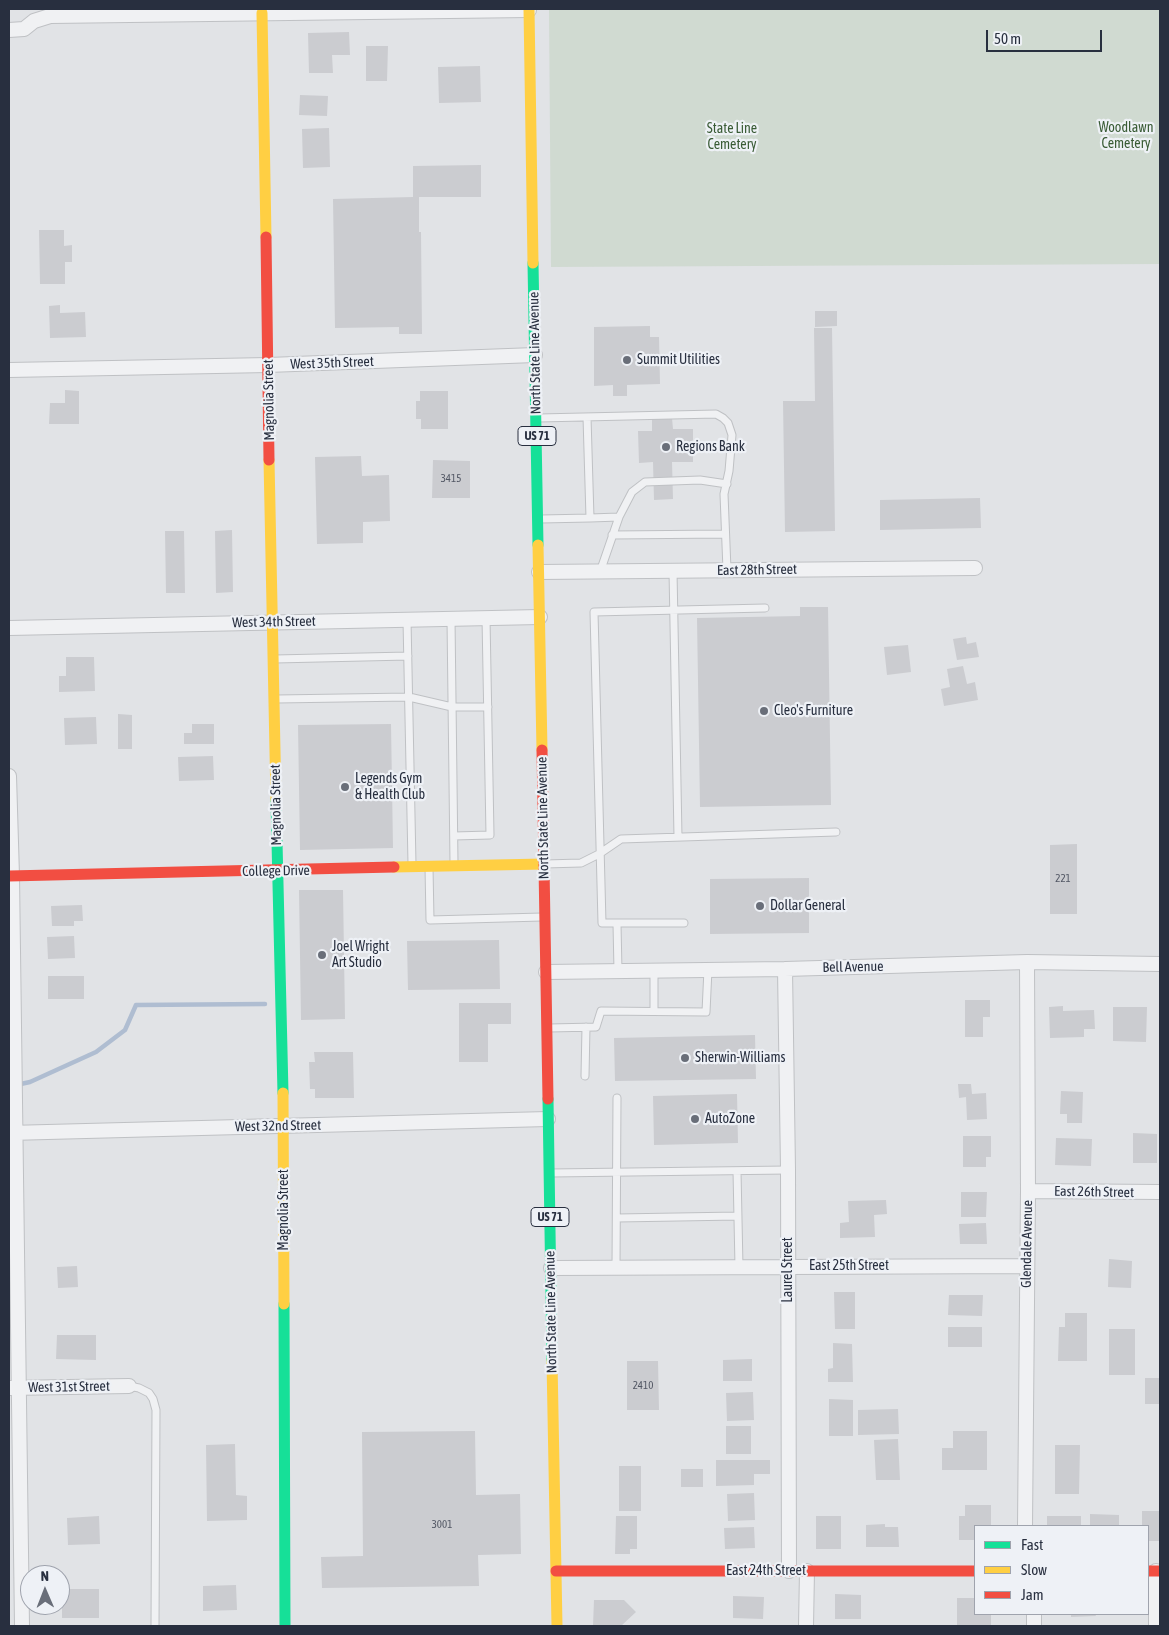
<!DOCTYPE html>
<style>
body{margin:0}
#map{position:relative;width:1169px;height:1635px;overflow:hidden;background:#e1e3e6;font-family:"Asap Condensed",sans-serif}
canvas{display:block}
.frame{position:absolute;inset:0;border:10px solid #282f3f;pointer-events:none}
.legend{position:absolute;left:974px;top:1525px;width:175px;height:90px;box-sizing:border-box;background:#eef1f6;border:1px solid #9fa3ad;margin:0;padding:6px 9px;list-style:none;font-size:15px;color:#282f3f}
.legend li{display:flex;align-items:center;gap:10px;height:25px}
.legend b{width:25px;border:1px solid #9fa3ad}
.north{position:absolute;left:20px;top:1565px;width:50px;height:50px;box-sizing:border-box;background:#eef1f6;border:1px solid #9fa3ad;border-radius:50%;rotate:359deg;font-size:14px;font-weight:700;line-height:20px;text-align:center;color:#282f3f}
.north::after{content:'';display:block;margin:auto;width:18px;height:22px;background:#696e79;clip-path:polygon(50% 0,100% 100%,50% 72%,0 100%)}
.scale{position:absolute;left:986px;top:30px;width:116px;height:22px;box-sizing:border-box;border:2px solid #282f3f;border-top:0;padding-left:6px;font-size:15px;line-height:18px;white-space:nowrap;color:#282f3f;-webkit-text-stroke:4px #eef1f6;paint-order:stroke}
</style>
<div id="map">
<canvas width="1169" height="1635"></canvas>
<div class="frame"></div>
<ul class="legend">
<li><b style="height:6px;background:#16e098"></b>Fast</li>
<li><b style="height:6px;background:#ffcf43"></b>Slow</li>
<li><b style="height:6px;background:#f24e42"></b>Jam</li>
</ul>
<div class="north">N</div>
<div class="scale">50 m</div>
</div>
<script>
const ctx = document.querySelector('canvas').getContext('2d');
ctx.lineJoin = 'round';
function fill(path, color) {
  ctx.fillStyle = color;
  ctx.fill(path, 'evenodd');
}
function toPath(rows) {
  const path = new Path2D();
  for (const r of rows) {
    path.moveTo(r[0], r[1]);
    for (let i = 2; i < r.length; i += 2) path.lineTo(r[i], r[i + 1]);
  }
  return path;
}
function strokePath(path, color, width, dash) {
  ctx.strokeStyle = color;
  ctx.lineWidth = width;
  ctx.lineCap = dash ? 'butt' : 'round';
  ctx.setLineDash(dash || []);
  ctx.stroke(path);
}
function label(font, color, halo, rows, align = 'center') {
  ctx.font = font + ' "Asap Condensed",sans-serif';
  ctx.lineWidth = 4.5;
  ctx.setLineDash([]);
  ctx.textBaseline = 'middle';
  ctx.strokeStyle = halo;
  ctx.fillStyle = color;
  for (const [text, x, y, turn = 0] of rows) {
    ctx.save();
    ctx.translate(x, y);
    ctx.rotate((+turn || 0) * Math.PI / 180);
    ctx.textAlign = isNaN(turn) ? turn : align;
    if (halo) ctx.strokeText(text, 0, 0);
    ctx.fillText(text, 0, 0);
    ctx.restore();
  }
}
const green = toPath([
 [549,9,1160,9,1160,264,551,267]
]);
const stream = toPath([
 [16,1085,30,1082,96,1052,125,1030,136,1005,265,1004]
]);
const building = toPath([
 [349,32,350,55,332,55,333,73,309,73,308,33],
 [366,46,388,46,387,81,366,81],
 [480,66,481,102,439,103,438,67],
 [300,95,328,96,327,116,299,115],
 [329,128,330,167,303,168,302,129],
 [481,165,481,197,419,197,419,232,421,232,422,334,399,334,399,327,335,328,333,199,413,197,413,166],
 [39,230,64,230,64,246,72,245,72,262,65,262,65,284,40,284],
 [60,305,60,313,85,312,86,337,50,338,49,306],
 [815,311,837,311,837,326,815,327],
 [650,326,650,337,659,337,660,384,627,385,627,396,613,396,613,385,594,386,594,327],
 [814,328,832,328,835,531,785,532,783,401,815,401],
 [65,390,79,391,79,424,49,424,50,403,65,403],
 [420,391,448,391,448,429,421,429,421,419,416,419,416,401,420,401],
 [672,418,673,429,693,429,693,462,672,462,673,499,654,500,653,462,639,463,638,431,652,431,652,419],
 [361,456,362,476,389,475,390,521,363,522,363,543,317,544,315,457],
 [433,460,470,461,470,498,432,498],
 [980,498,981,528,880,530,880,500],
 [232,530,233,592,216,593,215,531],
 [165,531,184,531,185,593,166,593],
 [800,607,828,607,831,805,700,807,697,618,800,616],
 [966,637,967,644,976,642,979,657,957,660,953,639],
 [908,645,911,672,887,675,884,647],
 [66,657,94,657,95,691,59,692,59,676,66,676],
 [963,666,967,684,975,682,978,700,944,706,941,689,950,687,947,669],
 [118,714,132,715,132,749,118,749],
 [96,717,97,744,65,745,64,718],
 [192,724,214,724,214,744,184,744,184,733,192,733],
 [391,724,393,848,300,850,298,725],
 [213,756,214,780,179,781,178,757],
 [1077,844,1077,914,1050,914,1050,845],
 [809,878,809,933,710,934,710,879],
 [299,890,343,890,345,1019,301,1020],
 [82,905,83,921,74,921,74,926,52,926,51,906],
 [74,936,75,958,48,959,47,937],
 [499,940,500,989,408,990,407,941],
 [48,976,84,976,84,999,48,999],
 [965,1000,990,1000,990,1017,983,1017,983,1037,965,1037],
 [459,1003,511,1003,511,1024,488,1024,488,1062,459,1062],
 [1063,1006,1063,1011,1094,1010,1095,1029,1084,1029,1084,1037,1050,1038,1049,1007],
 [1113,1007,1147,1007,1146,1042,1113,1041],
 [755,1035,756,1079,615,1081,614,1038],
 [314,1052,353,1052,354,1098,315,1098,315,1089,310,1089,309,1062,315,1062],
 [958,1084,971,1084,972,1094,986,1093,987,1119,967,1120,966,1097,959,1098],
 [1061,1091,1083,1092,1082,1123,1067,1123,1067,1114,1060,1114],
 [737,1094,738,1143,654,1145,653,1096],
 [1133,1133,1157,1134,1157,1163,1133,1163],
 [963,1136,991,1136,991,1157,986,1157,986,1167,963,1167],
 [1056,1138,1092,1139,1091,1166,1055,1165],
 [961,1192,987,1192,986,1217,961,1217],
 [886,1200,887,1214,874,1215,875,1237,840,1238,840,1223,849,1222,848,1201],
 [986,1223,987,1244,960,1244,959,1224],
 [1109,1259,1132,1261,1131,1288,1108,1287],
 [77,1266,78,1287,58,1288,57,1267],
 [834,1292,855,1292,855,1329,835,1329],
 [949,1295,983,1295,982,1316,948,1315],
 [1065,1313,1087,1313,1087,1361,1058,1361,1059,1327,1065,1327],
 [948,1327,982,1327,982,1347,948,1347],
 [1109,1329,1135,1329,1135,1375,1109,1375],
 [57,1335,96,1335,96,1360,56,1359],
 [833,1343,852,1344,853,1382,828,1382,828,1369,833,1368],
 [752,1359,752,1381,723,1381,723,1360],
 [627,1361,658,1361,659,1410,627,1410],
 [1145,1378,1160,1378,1160,1404,1145,1404],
 [753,1392,754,1420,727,1421,726,1393],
 [829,1399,853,1400,853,1436,829,1436],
 [898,1409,899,1434,858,1435,858,1410],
 [726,1426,751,1426,751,1454,726,1454],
 [475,1431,476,1495,520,1494,521,1554,478,1555,479,1586,322,1588,321,1557,363,1556,362,1432],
 [953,1431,987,1431,987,1470,942,1470,942,1448,953,1448],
 [898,1439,900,1480,876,1480,874,1440],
 [235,1444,236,1495,247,1496,247,1520,207,1521,206,1445],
 [1055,1445,1080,1445,1079,1494,1055,1494],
 [716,1460,770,1460,770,1474,754,1474,754,1485,716,1486],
 [619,1466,641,1466,641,1511,619,1511],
 [681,1469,703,1469,703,1487,681,1487],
 [754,1493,755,1520,728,1521,727,1494],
 [965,1505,991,1505,991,1526,975,1526,975,1540,959,1540,959,1516,965,1516],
 [1142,1511,1160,1511,1160,1541,1148,1541,1148,1526,1142,1526],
 [1090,1514,1119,1515,1119,1526,1090,1526],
 [99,1516,100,1544,68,1545,67,1518],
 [616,1516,637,1516,637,1549,630,1549,630,1554,615,1554],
 [816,1516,841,1516,841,1549,816,1549],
 [1047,1516,1081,1516,1081,1526,1047,1526],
 [885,1524,885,1527,898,1527,899,1547,866,1547,866,1525],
 [754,1527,755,1548,725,1549,724,1528],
 [236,1585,237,1610,203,1611,203,1586],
 [62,1589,99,1589,99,1618,62,1618],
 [835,1594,861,1595,861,1619,835,1619],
 [733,1596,764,1597,763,1619,733,1618],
 [957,1598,975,1598,975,1614,991,1614,991,1625,957,1625],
 [594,1600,624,1600,636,1612,621,1626,593,1626],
 [1071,1614,1095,1614,1096,1616,1071,1617]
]);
const lane = toPath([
 [539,418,716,414,723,418,728,423,732,435,729,471,724,494,727,570],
 [619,517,632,492,645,482,700,480,727,484],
 [590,518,619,517,600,572],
 [541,519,590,518,587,417],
 [612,535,725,534],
 [673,571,678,837],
 [451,619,454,863],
 [407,620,412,864],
 [275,659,408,656],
 [277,699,409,697,452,707,488,707],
 [454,836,490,835,486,618],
 [545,864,581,863,599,854,621,839,836,832],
 [429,867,430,920,542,917],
 [684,923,602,923,594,612,765,608],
 [617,924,618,971],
 [654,970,654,1011],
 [549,1028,596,1027,601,1011,706,1012,708,969],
 [585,1076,586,1027],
 [737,1171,739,1267],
 [551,1173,788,1170],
 [617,1218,738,1216],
 [616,1267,617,1098],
 [129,1386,139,1388,149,1393,153,1399,156,1410,155,1626]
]);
const street = toPath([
 [9,30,24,29,34,21,50,16,529,10],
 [9,370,268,365,535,355],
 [539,572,975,568],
 [9,628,540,617],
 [9,776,12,876,22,1626],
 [785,969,788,1170,789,1571],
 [546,972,785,969,1027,962,1160,964],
 [9,1133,548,1119],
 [1028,1191,1160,1192],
 [551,1268,1027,1266],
 [9,1388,129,1386],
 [1025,1526,1028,1191,1027,962],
 [806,1626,807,1571],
 [1034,1626,1034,1614],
 [1156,1626,1156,1571]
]);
const fast = toPath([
 [533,263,538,545],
 [276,800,283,1093],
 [548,1099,552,1361],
 [284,1304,285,1626]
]);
const slow = toPath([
 [529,9,533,263],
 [262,13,266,237],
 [269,460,276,800],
 [538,545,542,750],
 [394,867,544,864],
 [283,1093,284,1304],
 [552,1361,557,1626]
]);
const jam = toPath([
 [266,237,269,460],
 [542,750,548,1099],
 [9,876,394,867],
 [556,1571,975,1571],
 [1148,1571,1160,1571]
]);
const markers = [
 [627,360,5,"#696e79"],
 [666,447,5,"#696e79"],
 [764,711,5,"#696e79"],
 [345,787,5,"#696e79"],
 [760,906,5,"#696e79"],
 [322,955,5,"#696e79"],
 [685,1058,5,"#696e79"],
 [695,1119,5,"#696e79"]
];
const numberNames = [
 ["3415",451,479],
 ["221",1063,879],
 ["2410",643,1386],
 ["3001",442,1525]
];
const shields = [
 [537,436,38],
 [550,1217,38]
];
const shieldNames = [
 ["US 71",537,436],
 ["US 71",550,1217]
];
const parkNames = [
 ["Woodlawn",1126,128],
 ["Cemetery",1126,144],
 ["State Line",732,129],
 ["Cemetery",732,145]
];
const streetNames = [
 ["North State Line Avenue",535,353,-91],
 ["West 35th Street",332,363,-2],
 ["Magnolia Street",269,400,-91],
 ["East 28th Street",757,570,-1],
 ["West 34th Street",274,622,-1],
 ["Magnolia Street",276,805,-91],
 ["North State Line Avenue",543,818,-91],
 ["College Drive",276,871,-1],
 ["Bell Avenue",853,967,-1],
 ["West 32nd Street",278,1126,-1],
 ["East 26th Street",1094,1192,1],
 ["Magnolia Street",284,1210,-90],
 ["Glendale Avenue",1027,1244,-89],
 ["East 25th Street",849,1266],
 ["Laurel Street",788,1270,-90],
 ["North State Line Avenue",551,1312,-91],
 ["West 31st Street",69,1387,-1],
 ["East 24th Street",766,1571]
];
const poiNames = [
 ["Summit Utilities",637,360],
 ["Regions Bank",676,447],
 ["Cleo's Furniture",774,711],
 ["Legends Gym",355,779],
 ["& Health Club",355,795],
 ["Dollar General",770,906],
 ["Joel Wright",332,947],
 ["Art Studio",332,963],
 ["Sherwin-Williams",695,1058],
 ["AutoZone",705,1119]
];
fill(green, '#d0dad1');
strokePath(stream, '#afbdd1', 4.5);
fill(building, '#cbccd0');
strokePath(lane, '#bfc1c4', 9);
strokePath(street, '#bfc1c4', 16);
strokePath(lane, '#f0f1f3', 7);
strokePath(street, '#f0f1f3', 14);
strokePath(fast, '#16e098', 11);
strokePath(slow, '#ffcf43', 11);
strokePath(jam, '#f24e42', 11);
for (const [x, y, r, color] of markers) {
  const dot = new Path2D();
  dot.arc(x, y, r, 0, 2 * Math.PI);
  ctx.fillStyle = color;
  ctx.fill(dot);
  strokePath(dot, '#eef1f6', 2);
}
label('11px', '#525764', null, numberNames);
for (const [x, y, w] of shields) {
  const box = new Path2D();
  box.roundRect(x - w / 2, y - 9.5, w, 19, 4);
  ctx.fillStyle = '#eef1f6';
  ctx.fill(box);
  strokePath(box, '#282f3f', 1);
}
label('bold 12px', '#282f3f', null, shieldNames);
label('14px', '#395b35', '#eef1f6', parkNames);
label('14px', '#282f3f', '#eef1f6', streetNames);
label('14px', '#282f3f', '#eef1f6', poiNames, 'left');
</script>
